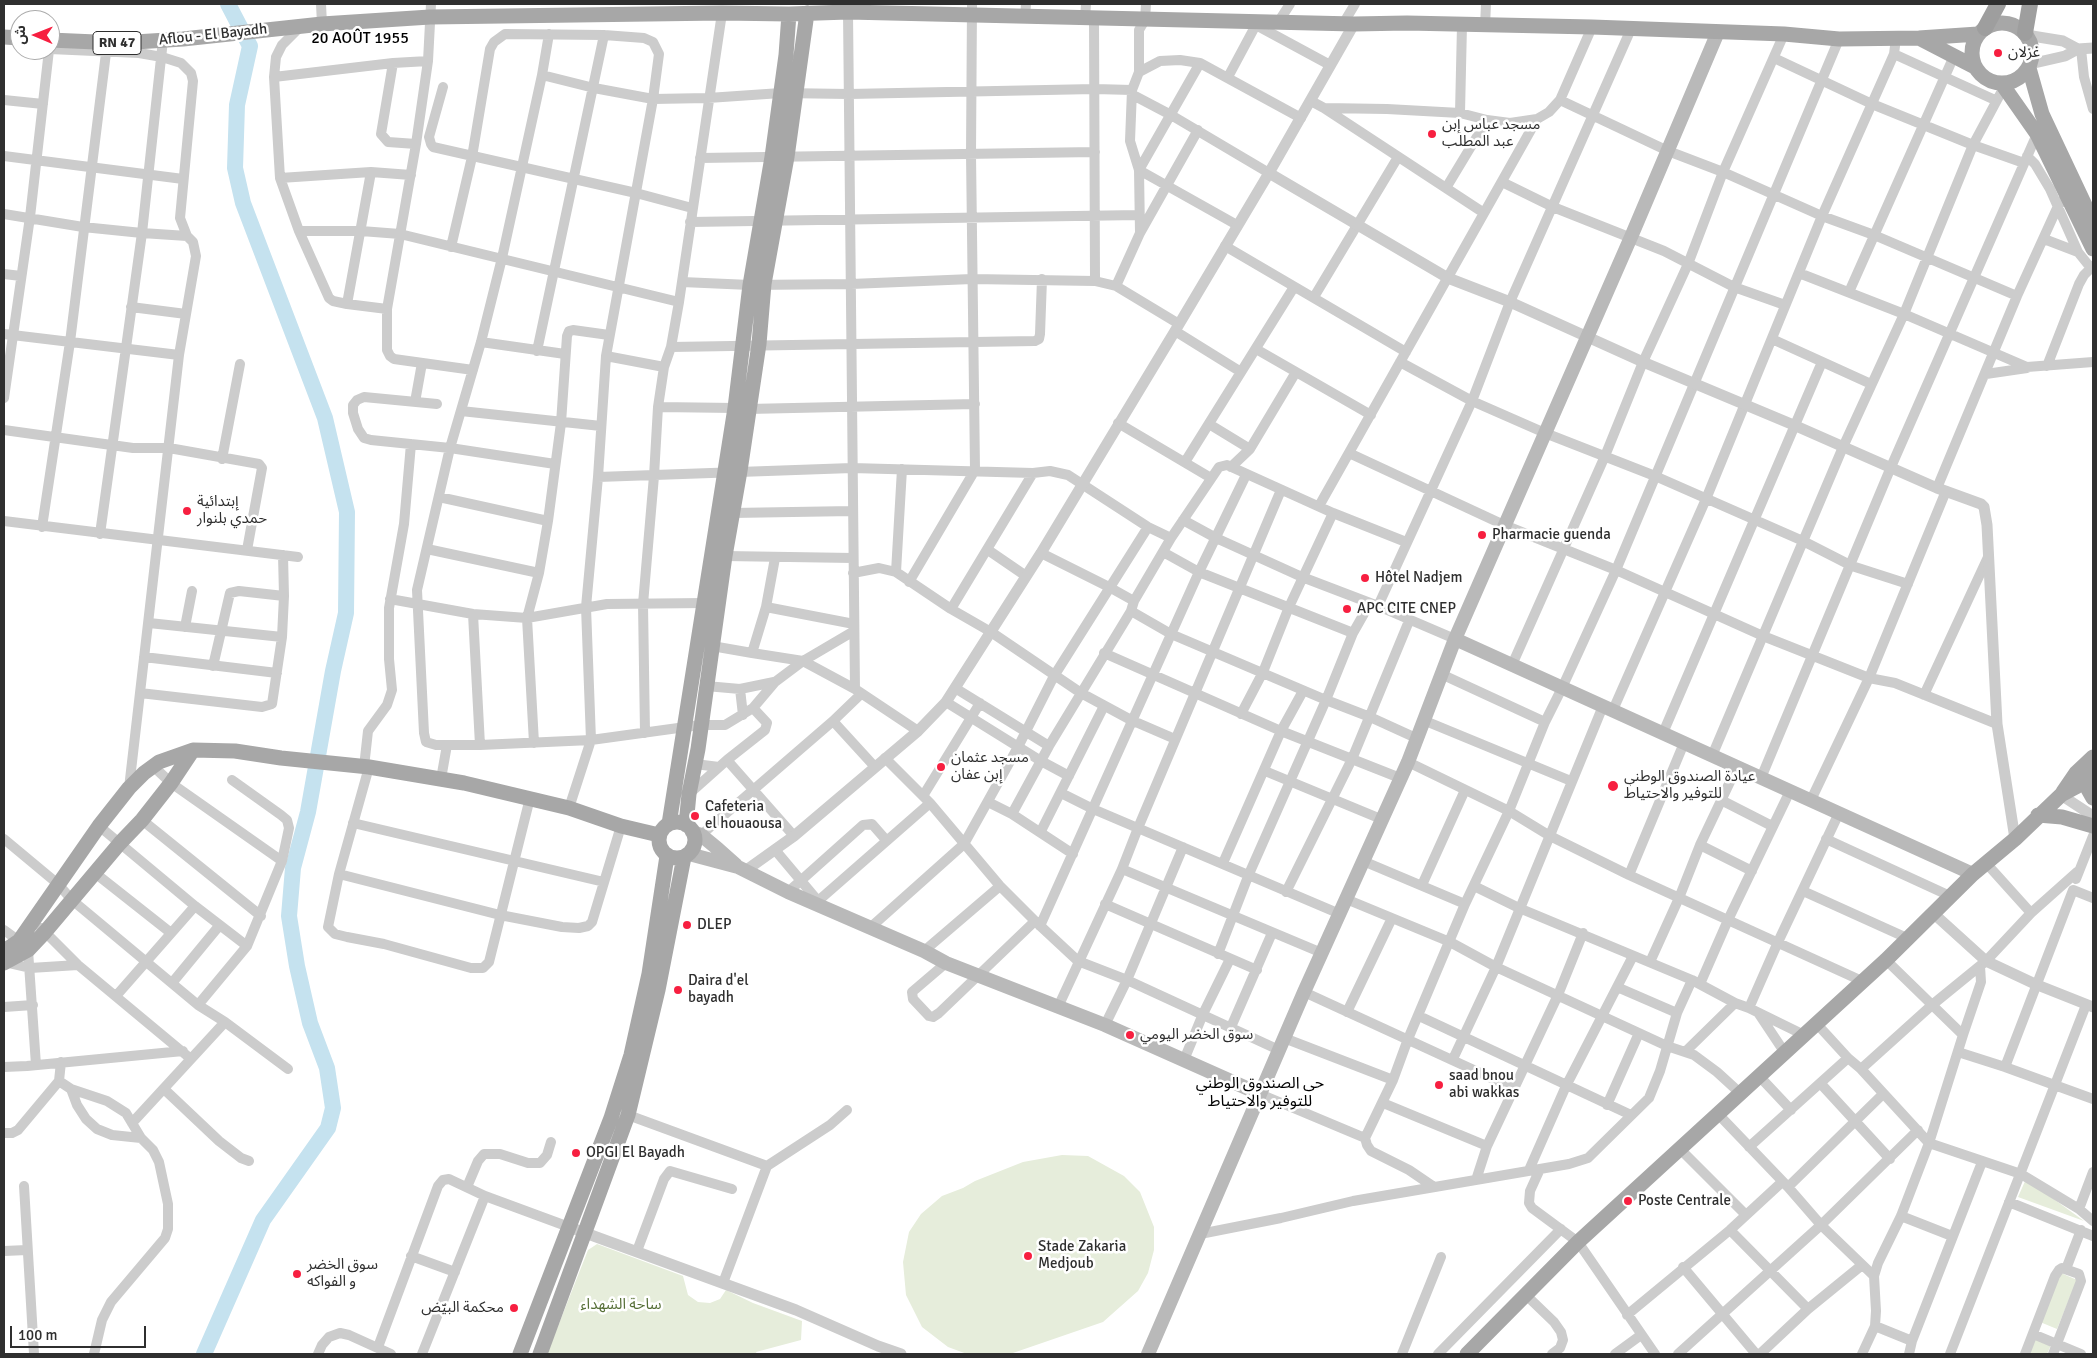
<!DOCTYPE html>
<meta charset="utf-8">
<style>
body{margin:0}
#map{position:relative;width:2097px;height:1358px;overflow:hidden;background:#fff;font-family:Signika,"Noto Sans Arabic",sans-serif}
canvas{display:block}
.frame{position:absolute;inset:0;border:5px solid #2f2f2f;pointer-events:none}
.north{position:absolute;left:10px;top:10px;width:50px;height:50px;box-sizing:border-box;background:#fff;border:1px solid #acacac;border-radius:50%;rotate:271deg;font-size:14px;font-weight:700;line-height:20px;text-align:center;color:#2f2f2f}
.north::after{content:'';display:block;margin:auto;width:18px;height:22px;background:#f71f40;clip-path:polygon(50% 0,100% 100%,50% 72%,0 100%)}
.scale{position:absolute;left:10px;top:1326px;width:136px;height:22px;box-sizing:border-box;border:2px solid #2f2f2f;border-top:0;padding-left:6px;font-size:15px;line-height:18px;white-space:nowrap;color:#2f2f2f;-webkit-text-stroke:4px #fff;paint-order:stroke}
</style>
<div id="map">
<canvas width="2097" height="1358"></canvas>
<div class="frame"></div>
<div class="north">ش</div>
<div class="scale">100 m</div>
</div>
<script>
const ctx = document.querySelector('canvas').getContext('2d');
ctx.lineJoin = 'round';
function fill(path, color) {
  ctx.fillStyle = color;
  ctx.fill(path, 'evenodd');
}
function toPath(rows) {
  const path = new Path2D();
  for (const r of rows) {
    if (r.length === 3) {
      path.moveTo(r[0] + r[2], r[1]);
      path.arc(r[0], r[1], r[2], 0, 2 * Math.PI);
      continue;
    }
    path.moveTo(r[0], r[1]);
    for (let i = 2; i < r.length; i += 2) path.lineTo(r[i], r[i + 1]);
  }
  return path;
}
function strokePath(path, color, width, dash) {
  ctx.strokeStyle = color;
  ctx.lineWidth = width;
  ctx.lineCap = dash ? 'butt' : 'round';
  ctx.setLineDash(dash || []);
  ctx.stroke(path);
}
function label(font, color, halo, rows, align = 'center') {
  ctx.font = font + ' Signika,"Noto Sans Arabic",sans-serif';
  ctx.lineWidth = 5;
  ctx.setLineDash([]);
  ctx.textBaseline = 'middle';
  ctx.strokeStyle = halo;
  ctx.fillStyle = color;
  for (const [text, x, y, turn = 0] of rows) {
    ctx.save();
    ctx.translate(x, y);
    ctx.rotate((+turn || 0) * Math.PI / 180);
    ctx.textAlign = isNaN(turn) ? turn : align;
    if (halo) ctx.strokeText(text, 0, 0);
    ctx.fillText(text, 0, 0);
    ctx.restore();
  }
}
const green = toPath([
 [1062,1155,1088,1156,1124,1176,1140,1192,1154,1227,1154,1250,1148,1273,1138,1291,1103,1322,1010,1354,967,1354,948,1347,922,1327,906,1295,903,1262,909,1232,921,1214,942,1196,963,1188,975,1181,1023,1162],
 [2026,1179,2084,1221,2018,1197],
 [597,1244,683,1276,688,1295,698,1302,710,1303,720,1299,726,1290,753,1303,802,1321,801,1340,756,1352,757,1354,547,1354,588,1250],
 [2061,1273,2077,1280,2057,1329,2040,1322],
 [2035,1338,2051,1345,2047,1354,2028,1354]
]);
const river = toPath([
 [204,1354,263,1220,328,1128,333,1108,327,1068,310,1023,297,966,289,916,293,868,308,812,333,671,346,613,347,512,325,418,243,203,235,168,237,105,250,46,228,4]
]);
const minor = toPath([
 [321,4,322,24],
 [431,4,428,61,416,144,387,309,387,350,390,356,394,359,473,370],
 [848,12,855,689],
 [1025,18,1026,4],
 [1085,18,1086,4],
 [1094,18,1095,281],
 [1279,21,1290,4],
 [1343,24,1355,4],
 [1256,25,1330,65],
 [301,26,282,45,276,57,274,77,280,178,299,231,329,298,333,301,347,304,387,309],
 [1485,26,1486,4],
 [549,34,542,75,502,258,481,342,450,448,417,590,424,733,426,742,436,745,480,745,591,740,700,725,725,725,753,708,775,682,803,661,854,631],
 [50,49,139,53,162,57,181,63,191,73,193,81,180,218,187,236,193,242,196,256,179,355,129,788],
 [2081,49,2084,77,2093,109],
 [1894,54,1995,100],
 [1774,58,1872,104,1973,145,2024,163],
 [393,63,381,134,388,142,416,144],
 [1200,63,1139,170,1237,225],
 [1139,72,1160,61,1180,60,1200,63,1301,118],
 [542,75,594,88,653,99,708,98,781,93,849,94,1095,89,1132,90],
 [274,77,393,63,428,61],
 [1228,77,1258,21],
 [443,87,429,137,431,144,433,147,636,193,692,208],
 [1133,95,1171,115,1269,173],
 [4,100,43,104],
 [1560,100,1592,27],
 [1311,101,1324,108,1387,109,1460,113,1487,120,1510,123,1537,119,1549,112,1560,100,1668,151,1723,172,1822,216,1874,235,2017,296],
 [1324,108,1484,213],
 [1460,113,1462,25],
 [4,156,183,179],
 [2027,156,2035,164,2050,189,2078,252],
 [700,158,1095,152],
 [280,178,371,172],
 [1502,182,1553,207,1664,251,1734,287,1785,305],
 [1446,188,1487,120],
 [4,214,83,227,142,233,187,236],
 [690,222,1139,215],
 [299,231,361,231,400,234,679,302],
 [1140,233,1139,170,1130,141,1132,90,1139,72,1139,30,1145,20,1146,4],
 [2044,239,2078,252,2090,267],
 [1225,246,1406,352],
 [451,247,472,157,490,49,494,42,505,34,604,35,644,38,653,42,659,54,653,99,606,356,598,477,586,607,591,740,569,808],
 [1799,273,1904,314,2027,367,2093,362],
 [4,274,21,276],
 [682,282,750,285,851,284,972,279,1095,281,1116,286,1179,324],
 [1116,286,1140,233,1198,130],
 [1849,292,1954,56],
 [1314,297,1398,157],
 [347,304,371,172,411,175],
 [131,307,186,314],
 [1175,331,1241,372],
 [4,334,179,355],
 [1772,339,1871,384],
 [481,342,565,354],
 [671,347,1035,341,1039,339,1040,334,1042,279],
 [1256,349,1371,415],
 [537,351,604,35],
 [606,356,664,367],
 [1400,362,1472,401,1545,433,1655,476,1803,541,1852,566,1908,584],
 [2047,366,2079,284,2084,275,2093,266],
 [1986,374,2027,368],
 [4,398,30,217,49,50],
 [415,402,422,363],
 [437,404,364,397,357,400,353,405,353,413,358,429,364,438,371,440,450,448,555,464],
 [658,407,735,408],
 [748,409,975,404],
 [461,411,601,426],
 [1118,423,1211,478],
 [1209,424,1250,449],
 [4,430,133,448,169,448,259,464,262,468,247,550],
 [1349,453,1504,525,1616,570,1763,636,1869,678,1895,683,1997,724],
 [222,459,240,364],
 [1185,462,1294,287],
 [1231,467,1250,449,1296,372],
 [598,477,852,468,1033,473,1050,471,1068,475,1148,527,1171,538],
 [1937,488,2017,296,2058,206,2067,196],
 [439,497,548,521],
 [1319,506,1537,119],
 [732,513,853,511],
 [1183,520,1216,538,1302,577,1378,606,1455,639],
 [4,521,298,557],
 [42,527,70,342,107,45],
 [100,534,142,233,163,40],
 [427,549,539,573],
 [988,550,1026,576],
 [1163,552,1199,572,1353,633],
 [1041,553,1109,587,1134,601],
 [725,556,853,558],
 [775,558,766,607,752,653,803,661,855,689,918,731],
 [896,572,902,469],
 [853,573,879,568,896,572,951,609,991,632,1081,693,1131,720,1175,739],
 [909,582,975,470,971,154,972,4],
 [390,599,473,614,527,618,607,604,705,603],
 [1378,606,1472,401,1510,302,1631,29],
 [766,607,854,624],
 [951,609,1033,473],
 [1131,611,1171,634,1326,700,1370,717,1416,738],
 [473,614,480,745],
 [149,623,282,637],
 [185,627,192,591],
 [712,646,752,653],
 [1104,653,1281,731,1400,778],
 [144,657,277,673],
 [1512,665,1605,456,1643,362,1688,264,1723,172,1784,34],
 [213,666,230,593,239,591,284,596],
 [1441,674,1545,722],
 [706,686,740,689,774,682],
 [955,688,1049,746],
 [740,689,743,715],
 [140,693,262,707,272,704,282,637,284,596,283,555],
 [1924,695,1988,557],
 [946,702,1041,761,1069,776],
 [1613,710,1706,499,1822,216,1894,54,1896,38],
 [1241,714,1263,672,1289,607,1333,513],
 [1423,720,1571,781],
 [833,721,875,767],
 [645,733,643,604,654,476,658,407,664,367,671,347,679,302,722,13],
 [1663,733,1822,362],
 [534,743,527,618,539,573,548,521,561,423,567,336,569,331,573,330,609,335],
 [1712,756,1843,447,1904,314,1973,145,2004,87],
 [885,758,930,803,1000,886,1035,921,1078,961,1127,980,1279,1050],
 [727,760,794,836],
 [1408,762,1509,811,1550,836,1629,875,1862,981],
 [695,764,719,767],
 [153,766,171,783,282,861],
 [364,767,368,731,387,705,392,690,389,659,389,608,404,524,411,444],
 [369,767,339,874,328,927,335,934,347,937,384,944,471,968,483,968,489,962,530,798],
 [1265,771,1381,819],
 [1761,778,1891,467,2037,134],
 [441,779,447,745],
 [690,793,727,760,765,730,767,723,753,708],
 [1061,793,1093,809,1340,914],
 [923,796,980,703],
 [1721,800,1772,826],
 [1811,800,1869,678,1946,491],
 [988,802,1012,814,1073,854],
 [1012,814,1049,746,1131,611,1134,601,1171,538,1219,467,1227,465,1333,513,1406,542],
 [142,820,261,916],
 [353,823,604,882],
 [99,826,195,906,247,946],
 [1041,831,1104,706],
 [701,835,833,721,861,694],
 [4,839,58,884,72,900,198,1005,225,1022,288,1069],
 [1826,839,1950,896],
 [1700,845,1752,871],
 [776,851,818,901,816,904],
 [1363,861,1465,904],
 [1223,863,1281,731,1303,691],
 [1986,863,2031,913],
 [1122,869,1322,953],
 [95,873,171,933],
 [339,874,500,915,562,927,579,928,588,926,592,922,621,826],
 [1629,875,1684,743],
 [2076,879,2093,836],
 [1422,885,1465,790],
 [1474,886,1519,908,1692,980,1735,1003,1749,1008,1804,1035],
 [1803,891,1907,938],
 [788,892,863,825,872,824,886,840],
 [1286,892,1352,759,1409,621],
 [1346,899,1450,942,1496,967,1667,1046,1694,1055,1717,1072,1740,1093],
 [818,901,930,803],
 [1105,904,1257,970],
 [1040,926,1199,572,1246,475],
 [871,927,964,844,1018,747,1054,676,1148,527],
 [41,928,78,965,191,1059],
 [4,930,19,941,28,950,36,1065],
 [924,951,1000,886],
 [1218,954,1249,874,1326,700,1353,633,1370,603],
 [1886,960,1963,1035,1981,982,1980,966],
 [4,962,30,968,78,965],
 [1650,962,1679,898,1700,845,1737,767],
 [946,963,912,992,913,999,929,1016,933,1017,939,1013,1035,921],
 [172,983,219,926],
 [1700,984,1728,920,1790,791],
 [1617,987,1677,1013],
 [1304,992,1513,1088],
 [116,996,195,906],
 [198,1005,247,946,282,861,289,828,287,820,281,815,232,780],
 [4,1007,33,1005],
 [1058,1007,1122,869,1138,828,1281,490],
 [1749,1008,1778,942,1839,813],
 [1347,1012,1392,918],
 [1759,1014,1785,1053],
 [1419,1016,1631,1115],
 [1816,1023,1848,1058,1861,1069,1929,1143,2021,1174,2079,1209,2093,1221],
 [1105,1025,1127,980,1183,847],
 [1231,1027,1272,933],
 [1284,1038,1393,1080],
 [1685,1052,1735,1003],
 [1958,1052,2005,1067,2093,1099],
 [1453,1059,1496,967,1603,706],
 [1184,1060,1203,1014,1230,959],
 [4,1067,27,1066,183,1051],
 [2005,1067,2073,890,2093,898],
 [1861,1069,1932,1005,1986,961,2031,913,2077,872],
 [1760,1077,1791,1110],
 [59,1081,71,1089,107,1101,126,1113,141,1138,153,1150,159,1162,168,1204,168,1229,165,1238,111,1302,102,1320,94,1354],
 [1821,1084,1890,1159],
 [71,1089,77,1105,86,1119,97,1129,112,1135,141,1138],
 [164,1089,219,1141,241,1158,249,1161],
 [1260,1094,1365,1138,1367,1145,1371,1151,1409,1170,1434,1187],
 [1383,1103,1487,1146],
 [1607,1105,1639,1033],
 [1718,1114,1788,1187,1821,1225,1874,1276],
 [628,1115,767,1166],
 [132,1123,225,1022],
 [4,1133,12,1133,18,1130,59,1081,61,1062],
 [1365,1138,1393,1080,1408,1039,1465,904,1509,811,1545,722,1562,688,1616,570,1839,39],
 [1749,1147,1848,1058],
 [1680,1149,1746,1215],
 [1540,1169,1530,1191,1529,1203,1532,1208,1578,1242,1655,1354],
 [1529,1170,1566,1086,1633,956],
 [1476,1180,1487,1146,1558,995,1583,933],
 [24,1186,34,1354],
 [467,1187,478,1161,484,1154,500,1154,528,1163,540,1163,547,1155,551,1142],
 [1788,1187,1883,1094],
 [2009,1202,2093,1236],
 [2079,1209,2093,1172],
 [1901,1216,1952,1236],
 [1730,1230,1808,1309],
 [1200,1234,1281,1218,1353,1201,1569,1164,1588,1158,1649,1098,1660,1071,1677,1013,1692,980],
 [4,1251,27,1250],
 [637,1251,664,1179,670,1171,732,1189],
 [411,1256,455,1272],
 [1683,1267,1756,1354],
 [2066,1269,2081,1230],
 [723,1283,767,1166,830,1125,847,1110],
 [1527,1296,1554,1322,1561,1332,1563,1340,1560,1348,1552,1354],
 [1627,1315,1730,1230,1782,1182],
 [1875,1326,1912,1341],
 [2033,1334,2081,1354],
 [378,1347,438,1186,443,1180,449,1179,485,1196,569,1227],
 [318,1354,322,1345,329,1337,340,1333,349,1335,391,1354],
 [422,1354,485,1196],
 [1402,1354,1441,1257],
 [1438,1354,1561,1229],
 [1615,1354,1641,1335],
 [1678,1354,1821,1225,1918,1130],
 [1760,1354,1808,1309,1862,1265],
 [1862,1354,1875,1326,1876,1311,1874,1276,1878,1263,1901,1216,1929,1143,1963,1035],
 [1909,1354,1912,1341,1982,1162],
 [1950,1354,2086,1005],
 [2025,1354,2055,1276,2059,1270,2062,1268,2079,1274,2081,1281,2053,1354]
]);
const tertiary = toPath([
 [2026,35,2063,41,2078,49],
 [2030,64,2065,56,2078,49,2093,48],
 [1269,173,1448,278,1510,302,1643,362,1796,426,1937,488,1981,504,1984,507,1987,525,1997,724,2015,839],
 [2061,795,2093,816],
 [745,871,794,836,918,731,946,702,1041,553,1175,331,1269,173,1354,24],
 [1933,913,1986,961,2035,984,2093,1007],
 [569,1227,796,1310,878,1346,901,1354]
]);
const secondary = toPath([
 [1455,639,1973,874],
 [692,832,701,835,718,849,736,865],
 [689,854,738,867,788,892,924,951,946,963,1105,1025,1260,1094],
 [1148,1354,1304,992,1408,762,1455,639,1631,237,1718,32]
]);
const primary = toPath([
 [2002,53,30],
 [4,37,20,38],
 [1921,39,1975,67],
 [50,40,119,43,183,39,322,24,430,17,722,13,789,14,848,12,1354,24,1407,23,1592,27,1784,34,1839,39,1919,38,1978,34],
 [2029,68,2042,114,2093,222],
 [2002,84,2037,134,2093,249],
 [2084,782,2093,798],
 [2063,792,2076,773,2093,757],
 [2038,815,2062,817,2093,826],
 [677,840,18],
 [669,824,735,408,750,285,772,157,786,55,789,14],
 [686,825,689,794,698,749,725,556,740,471,759,344,764,284,787,157,807,13],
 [4,951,19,941,99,826,129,788,144,773,159,762,193,750,235,751,281,758,369,767,464,783,569,808,621,826,659,835],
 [4,963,28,950,45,932,120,843,142,820,171,783,193,750],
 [520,1354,611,1118,631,1055,649,974,667,856],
 [540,1354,628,1115,658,990,684,857],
 [1467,1354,1578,1242,1886,960,1973,874,2015,839,2061,795,2076,787,2093,773]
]);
const trunk = toPath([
 [1985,28,1998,4],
 [2025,33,2030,4]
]);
const markers = [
 [1998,53,5,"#f71f40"],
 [1432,134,5,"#f71f40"],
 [187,511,5,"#f71f40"],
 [1482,535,5,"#f71f40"],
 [1365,578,5,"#f71f40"],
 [1347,609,5,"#f71f40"],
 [941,767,5,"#f71f40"],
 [1613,786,6,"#f71f40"],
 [695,816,5,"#f71f40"],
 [687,925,5,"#f71f40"],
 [678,990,5,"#f71f40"],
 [1130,1035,5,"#f71f40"],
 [1439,1085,5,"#f71f40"],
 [576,1153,5,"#f71f40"],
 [1628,1201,5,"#f71f40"],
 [1028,1256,5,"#f71f40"],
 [297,1274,5,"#f71f40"],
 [514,1308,5,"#f71f40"]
];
const shields = [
 [117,43,48]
];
const shieldNames = [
 ["RN 47",117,43]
];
const streetNames = [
 ["Aflou - El Bayadh",213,35,-6]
];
const poiNames = [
 ["غزلان",2008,53],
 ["مسجد عباس إبن",1442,125],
 ["عبد المطلب",1442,142],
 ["إبتدائية",197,502],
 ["حمدي بلنوار",197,519],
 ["Pharmacie guenda",1492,535],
 ["Hôtel Nadjem",1375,578],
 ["APC CITE CNEP",1357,609],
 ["مسجد عثمان",951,758],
 ["إبن عفان",951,775],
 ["عيادة الصندوق الوطني",1624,777],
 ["للتوفير والاحتياط",1624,794],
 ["Cafeteria",705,807],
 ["el houaousa",705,824],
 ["DLEP",697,925],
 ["Daira d'el",688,981],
 ["bayadh",688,998],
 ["سوق الخضر اليومي",1140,1035],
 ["saad bnou",1449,1076],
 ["abi wakkas",1449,1093],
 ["OPGI El Bayadh",586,1153],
 ["Poste Centrale",1638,1201],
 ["Stade Zakaria",1038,1247],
 ["Medjoub",1038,1264],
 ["سوق الخضر",307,1265],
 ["و الفواكه",307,1282],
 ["محكمة البيّض",504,1308,"right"]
];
const parkNames = [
 ["ساحة الشهداء",621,1305]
];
const neighbourhoodNames = [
 ["20 AOÛT 1955",360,39],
 ["حي الصندوق الوطني",1260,1084],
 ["للتوفير والاحتياط",1260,1102]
];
fill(green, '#e6eddb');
strokePath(river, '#c5e2ef', 16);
strokePath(minor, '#ccc', 10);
strokePath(tertiary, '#ccc', 11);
strokePath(secondary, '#b9b9b9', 14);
strokePath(primary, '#a7a7a7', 15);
strokePath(trunk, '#9e9e9e', 16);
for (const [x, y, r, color] of markers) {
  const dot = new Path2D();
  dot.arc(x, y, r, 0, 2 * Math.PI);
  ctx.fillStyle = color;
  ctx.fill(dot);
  strokePath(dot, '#fff', 2);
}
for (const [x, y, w] of shields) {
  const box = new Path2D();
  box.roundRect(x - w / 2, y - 11.5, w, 23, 4);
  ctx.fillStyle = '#fff';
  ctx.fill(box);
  strokePath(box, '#2f2f2f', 1);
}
label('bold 14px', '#2f2f2f', null, shieldNames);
label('15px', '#2f2f2f', '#fff', streetNames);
label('15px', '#2f2f2f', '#fff', poiNames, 'left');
label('15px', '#566f37', '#fff', parkNames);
label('16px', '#000', '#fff', neighbourhoodNames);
</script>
